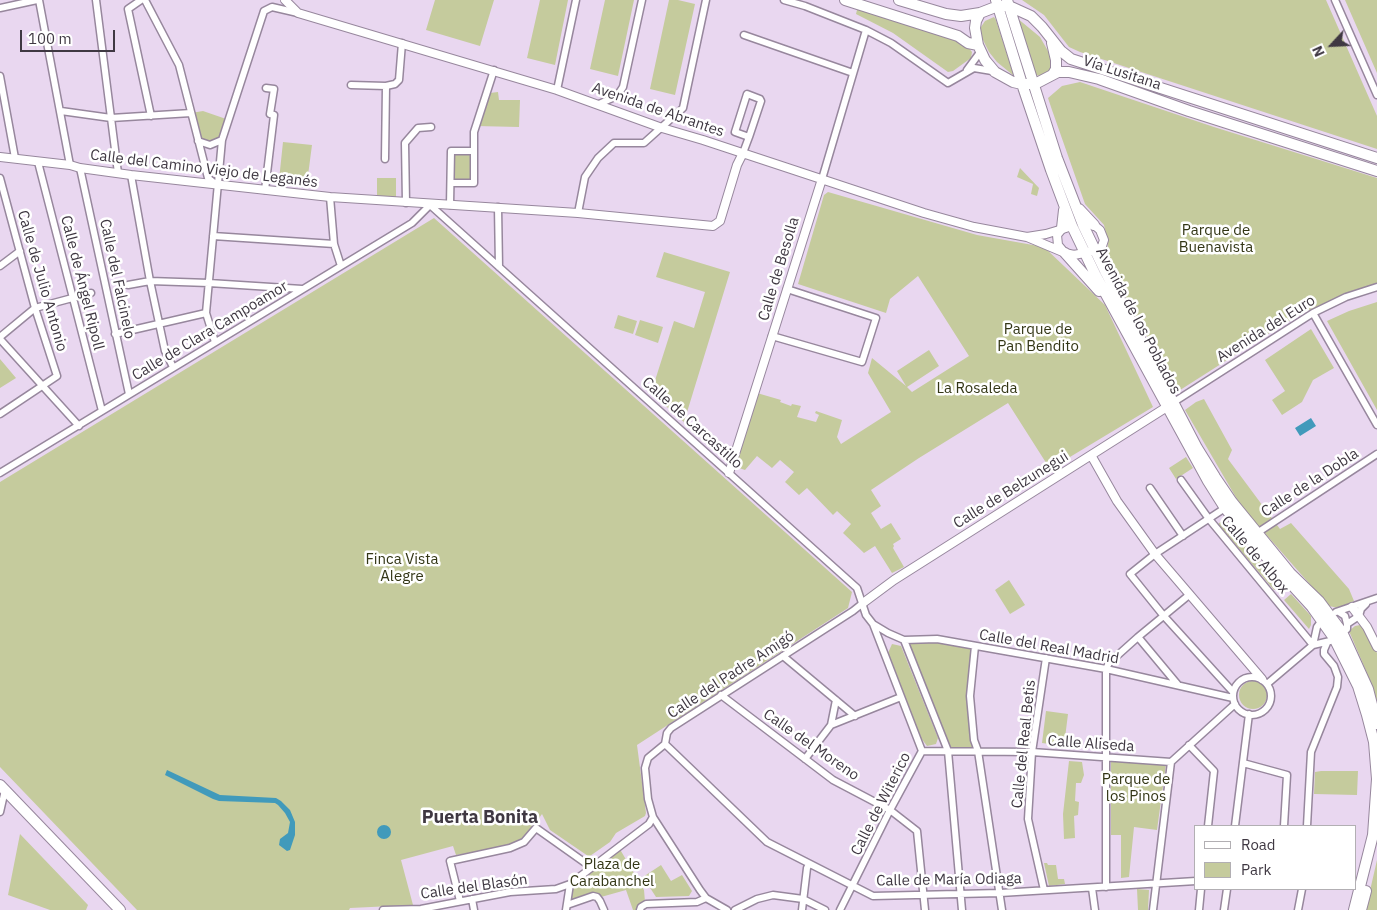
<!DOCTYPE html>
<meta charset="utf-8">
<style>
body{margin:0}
#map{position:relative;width:1377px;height:910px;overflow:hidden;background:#e9d7f0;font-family:"IBM Plex Sans",sans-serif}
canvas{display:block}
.legend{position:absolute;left:1194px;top:825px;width:162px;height:65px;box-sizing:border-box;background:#fff;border:1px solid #b2afb3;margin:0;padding:6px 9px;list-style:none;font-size:15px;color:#3f3842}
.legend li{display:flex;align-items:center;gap:10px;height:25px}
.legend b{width:25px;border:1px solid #b2afb3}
.north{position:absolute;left:1307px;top:20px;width:50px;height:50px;-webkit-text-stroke:4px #fff;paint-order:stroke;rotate:245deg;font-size:14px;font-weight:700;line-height:20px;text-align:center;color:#3f3842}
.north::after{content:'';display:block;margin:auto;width:18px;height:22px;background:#3f3842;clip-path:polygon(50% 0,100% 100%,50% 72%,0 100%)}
.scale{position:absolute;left:20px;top:30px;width:95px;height:22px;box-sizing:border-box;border:2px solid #3f3842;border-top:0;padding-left:6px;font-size:15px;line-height:18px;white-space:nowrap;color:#3f3842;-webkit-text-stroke:4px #fff;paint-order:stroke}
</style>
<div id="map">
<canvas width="1377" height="910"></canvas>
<ul class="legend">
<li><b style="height:6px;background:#fff"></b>Road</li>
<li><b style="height:14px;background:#c5cb9d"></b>Park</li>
</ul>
<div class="north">N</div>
<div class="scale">100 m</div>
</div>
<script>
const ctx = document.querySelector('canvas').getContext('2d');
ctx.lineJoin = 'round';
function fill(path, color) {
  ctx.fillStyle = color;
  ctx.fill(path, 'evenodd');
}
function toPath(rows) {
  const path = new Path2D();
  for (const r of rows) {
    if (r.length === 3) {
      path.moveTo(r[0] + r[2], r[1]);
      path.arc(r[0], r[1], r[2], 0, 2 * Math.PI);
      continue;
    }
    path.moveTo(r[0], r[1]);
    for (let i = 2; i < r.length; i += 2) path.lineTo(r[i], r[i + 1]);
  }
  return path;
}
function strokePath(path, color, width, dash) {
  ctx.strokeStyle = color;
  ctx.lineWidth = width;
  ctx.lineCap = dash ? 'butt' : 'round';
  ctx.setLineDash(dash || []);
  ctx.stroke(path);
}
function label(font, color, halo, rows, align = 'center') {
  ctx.font = font + ' "IBM Plex Sans",sans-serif';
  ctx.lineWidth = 5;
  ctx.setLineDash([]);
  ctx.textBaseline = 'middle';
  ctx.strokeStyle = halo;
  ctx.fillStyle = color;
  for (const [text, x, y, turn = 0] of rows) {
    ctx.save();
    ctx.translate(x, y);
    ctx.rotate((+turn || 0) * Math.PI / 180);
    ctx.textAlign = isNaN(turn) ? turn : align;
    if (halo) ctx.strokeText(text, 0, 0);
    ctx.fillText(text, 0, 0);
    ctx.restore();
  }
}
const green = toPath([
 [435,0,494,0,480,46,426,30],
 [540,0,568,0,555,65,527,58],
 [605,0,634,0,618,76,590,69],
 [669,0,678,0,695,4,675,95,650,89],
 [1022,0,1326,0,1377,116,1377,149,1080,52,1069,47,1044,15],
 [1345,0,1377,0,1377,73],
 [858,6,944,34,967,46,972,52,971,58,953,71,948,72,893,33,856,14],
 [994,17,996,20,1014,76,997,62,989,52,981,36,981,27,985,21],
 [1017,18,1040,37,1052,58,1052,65,1050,71,1040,76,1036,75],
 [1080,82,1214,127,1377,178,1377,288,1311,309,1279,327,1177,392,1106,261,1108,243,1104,225,1085,204,1052,110,1048,98,1062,86],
 [498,92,499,100,520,100,519,127,476,126,490,93],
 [203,111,229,120,222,140,210,145,198,141,191,113],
 [283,142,312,145,307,183,279,180],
 [451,151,474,151,474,183,451,183],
 [1020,168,1039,188,1037,196,1031,194,1033,184,1017,177],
 [377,178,396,178,396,198,377,198],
 [828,192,977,235,1044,247,1105,305,1153,407,1050,469,1008,403,919,458,871,490,881,506,871,513,881,529,891,523,901,539,893,544,894,546,893,548,904,567,892,573,875,546,864,553,843,533,851,524,837,511,833,515,807,488,799,495,785,482,794,472,780,460,772,468,757,456,745,470,736,467,757,393,781,400,780,402,791,406,792,404,801,406,797,417,816,422,819,415,815,413,816,411,842,420,837,437,841,444,891,412,868,373,872,358,906,386,897,371,929,350,939,366,907,387,912,392,969,356,918,276,890,299,886,313,798,284,824,195],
 [434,218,852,592,848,608,637,745,646,813,645,816,616,833,610,842,590,856,588,856,550,830,542,814,525,838,510,846,456,855,453,846,401,860,413,905,350,908,349,910,137,910,0,767,0,482],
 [664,252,730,272,684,422,651,393,674,321,694,328,705,292,656,277],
 [1377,302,1377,410,1327,321,1349,311],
 [618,315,637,321,633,334,614,328],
 [640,320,663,327,658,343,635,335],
 [1311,329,1334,368,1313,380,1302,402,1282,415,1272,400,1285,391,1265,360],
 [0,359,16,378,0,388],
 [1204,399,1232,450,1228,459,1280,529,1291,523,1349,589,1354,601,1338,608,1329,606,1241,506,1185,410,1196,402],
 [1186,457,1193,468,1176,479,1169,468],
 [1225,519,1244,543,1281,585,1274,590,1218,524],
 [1009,580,1025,605,1010,614,995,590],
 [1291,594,1311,616,1311,625,1309,629,1284,600],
 [1360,625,1364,629,1377,653,1377,710,1372,685,1349,631,1355,626],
 [937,639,975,646,969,697,977,751,948,751,904,640],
 [892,644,901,646,938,738,936,744,927,746,921,738,888,653],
 [1253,695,14],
 [1046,711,1068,714,1064,746,1042,743],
 [1069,761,1082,762,1084,775,1081,783,1076,783,1075,801,1079,802,1078,815,1074,816,1075,838,1064,839,1063,814],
 [1111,761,1166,764,1157,830,1134,827,1129,877,1121,878,1121,835,1111,835],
 [1321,771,1358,771,1357,795,1314,794,1315,772],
 [20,834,88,905,86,910,50,910,8,895],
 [618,846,644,890,645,902,641,903,640,910,633,910,626,890,601,897,595,893,570,902,572,884],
 [1377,860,1377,910,1366,910,1369,895],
 [1044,863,1047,863,1048,865,1056,865,1058,879,1064,879,1065,884,1049,886],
 [661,865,671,881,682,875,692,891,689,896,656,897,643,877],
 [1137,889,1149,890,1148,910,1138,910]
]);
const water = toPath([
 [1311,418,1316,426,1300,436,1295,428],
 [167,770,220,795,276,798,281,801,290,810,295,822,295,835,290,850,287,851,279,845,280,839,288,833,290,822,285,813,278,805,275,803,219,801,213,799,165,775],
 [384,832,7]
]);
const minor = toPath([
 [39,0,70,165],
 [96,0,118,173],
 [141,0,128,9,151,116],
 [145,0,179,65,208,178,217,185],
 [784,0,805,6,866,30,891,43,948,83,974,68,992,71],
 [1335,0,1377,95],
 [0,8,37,0],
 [744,35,853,73],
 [967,70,981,51],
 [0,76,15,158],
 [351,85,386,86,395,84,399,80,402,43],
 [557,90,576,0],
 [599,104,617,96,623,87,642,0],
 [61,111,111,118,191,113],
 [198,141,210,145,222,140],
 [743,153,749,137,761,101,760,99,747,94,735,132,749,137],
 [385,159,386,86],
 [38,162,102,411],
 [80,168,129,394],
 [131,175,150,281,165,351,173,367],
 [0,178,35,308,57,376,0,414],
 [822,179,866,30],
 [451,183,474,183,474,132,494,70],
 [265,190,274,115,270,114,274,89,266,88],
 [330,197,334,244,341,266],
 [406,203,405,143,418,128,431,127],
 [450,205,451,151,474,151],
 [498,207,499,267],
 [578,213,585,177,598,158,614,143,644,143,683,108,706,0],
 [213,236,334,244],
 [0,266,20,251],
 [128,285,150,281,209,283,302,289],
 [1313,313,1377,425],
 [115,334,206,313],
 [772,336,862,362,876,318,787,289],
 [0,337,35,308,91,293],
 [0,339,79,426],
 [215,342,206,313,222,140,264,11,272,7,298,13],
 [1174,402,1313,313,1346,297,1377,287],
 [0,473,412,223,430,205,857,588,866,615,873,624,888,633,904,640,937,639,1106,669,1233,698],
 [1181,480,1209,519,1313,645],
 [1150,488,1183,536],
 [1225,508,1155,554,1130,574,1163,615,1233,692],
 [1257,533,1377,454],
 [1336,612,1377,598],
 [1339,612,1345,616,1347,624,1347,629,1340,634],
 [1347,624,1359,616,1361,609,1366,604],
 [1138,637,1178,685],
 [904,640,948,751,962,910],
 [1313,645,1317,627,1323,619],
 [975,646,970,696,974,740,978,751,1002,910],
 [783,656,855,716],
 [1252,696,19],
 [1267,684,1313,645,1330,641],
 [721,695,833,780,890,810,917,831,925,910],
 [831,725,836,700],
 [665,744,767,842,873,896,1000,893,1196,881],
 [1189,745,1214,771,1208,826],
 [922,751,1032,752,1171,762,1235,704],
 [805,759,831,725,901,697],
 [1243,763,1287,775,1284,826],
 [0,812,5,790],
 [1235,826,1249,714],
 [1307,826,1311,752,1337,687,1338,677,1334,666,1324,654,1324,650,1327,643],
 [1106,887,1106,669,1109,663,1138,637,1189,595],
 [1092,888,1095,910],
 [1044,890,1028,819,1032,752,1046,658],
 [472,899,474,910],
 [460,901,450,861,510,848,524,842,536,828,591,867],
 [567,905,593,896,597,897,600,901,604,910],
 [383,910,421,909,510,892,556,889,570,884,649,824,653,817],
 [566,910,570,884],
 [640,910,641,907,646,904,697,902,706,898],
 [727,910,706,898,700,890,653,817,648,799,645,768,648,758,665,744,667,733,671,728,853,611,863,603],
 [735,910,757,899,773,895,803,899,825,910],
 [802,910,807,868,809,864],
 [840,910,890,810,922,751,873,624],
 [1153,910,1171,762],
 [1199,910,1201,889],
 [1224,910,1227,889],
 [1298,910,1302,889]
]);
const tertiary = toPath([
 [285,0,298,13,557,90,662,128,703,140,924,213,974,227,1027,237,1065,253,1074,255,1084,253,1099,249,1102,246,1104,240,1100,230,1094,225,1090,224],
 [0,157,70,165,80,168,131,175,330,197,578,213,713,226,720,221,737,165,743,153],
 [1062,229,1057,235,1058,245,1063,251],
 [1027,237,1046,234,1066,228],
 [1091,455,1117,501,1155,554,1262,679],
 [729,473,822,179],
 [863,603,894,580,1170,405],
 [1352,607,1367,627,1377,647]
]);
const primary = toPath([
 [845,0,958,36,968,43,978,45],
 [899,0,946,14,961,16,980,13,998,6,1009,6,1031,16,1042,27,1061,51,1071,59,1377,158],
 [996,0,1022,84,1051,170,1072,226,1096,276,1208,481,1225,508,1249,538,1312,607,1334,638,1358,686,1367,715,1374,742,1377,779,1373,835,1354,910],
 [1007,0,1057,158,1083,225,1106,273,1197,448,1215,477,1232,502,1290,573,1319,601,1342,632,1368,689,1377,724],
 [980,13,976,21,975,28,978,45,985,60,995,72,1013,82,1022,84,1035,84,1058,72,1069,72,1099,79,1189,111,1377,171],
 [1052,43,1056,60,1056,69,1053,74],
 [1079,209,1094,225],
 [1062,228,1064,210],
 [1065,253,1099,291],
 [0,785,120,910],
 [1361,910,1366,891]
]);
const streetNames = [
 ["Vía Lusitana",1122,73,18],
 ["Avenida de Abrantes",658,110,19],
 ["Calle del Camino Viejo de Leganés",204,169,7],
 ["Calle de Besolla",779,269,-73],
 ["Calle del Falcinelo",117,279,78],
 ["Calle de Julio Antonio",42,281,74],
 ["Calle de Ángel Ripoll",82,283,76],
 ["Avenida de los Poblados",1138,321,62],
 ["Avenida del Euro",1266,329,-32],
 ["Calle de Clara Campoamor",210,331,-31],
 ["Calle de Carcastillo",692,423,42],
 ["Calle de la Dobla",1310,483,-33],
 ["Calle de Belzunegui",1011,490,-32],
 ["Calle de Albox",1255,555,50],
 ["Calle del Real Madrid",1049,647,10],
 ["Calle del Padre Amigó",731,675,-33],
 ["Calle del Real Betis",1024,744,-84],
 ["Calle Aliseda",1091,744,4],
 ["Calle del Moreno",811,745,35],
 ["Calle de Witerico",881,804,-63],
 ["Calle de María Odiaga",949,880,-1],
 ["Calle del Blasón",474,887,-8]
];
const parkNames = [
 ["Parque de",1216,231],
 ["Buenavista",1216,248],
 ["Parque de",1038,330],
 ["Pan Bendito",1038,347],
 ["La Rosaleda",977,389],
 ["Finca Vista",402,560],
 ["Alegre",402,577],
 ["Parque de",1136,780],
 ["los Pinos",1136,797],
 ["Plaza de",612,865],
 ["Carabanchel",612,882]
];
const quarterNames = [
 ["Puerta Bonita",480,818]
];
fill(green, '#c5cb9d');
fill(water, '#419abb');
strokePath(minor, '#97879d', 9);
strokePath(tertiary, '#97879d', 10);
strokePath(primary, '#97879d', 12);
strokePath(minor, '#fff', 6);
strokePath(tertiary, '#fff', 8);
strokePath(primary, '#fff', 10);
label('15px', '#3f3842', '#fff', streetNames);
label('15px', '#333616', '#fff', parkNames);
label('bold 18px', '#3f3842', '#fff', quarterNames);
</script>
